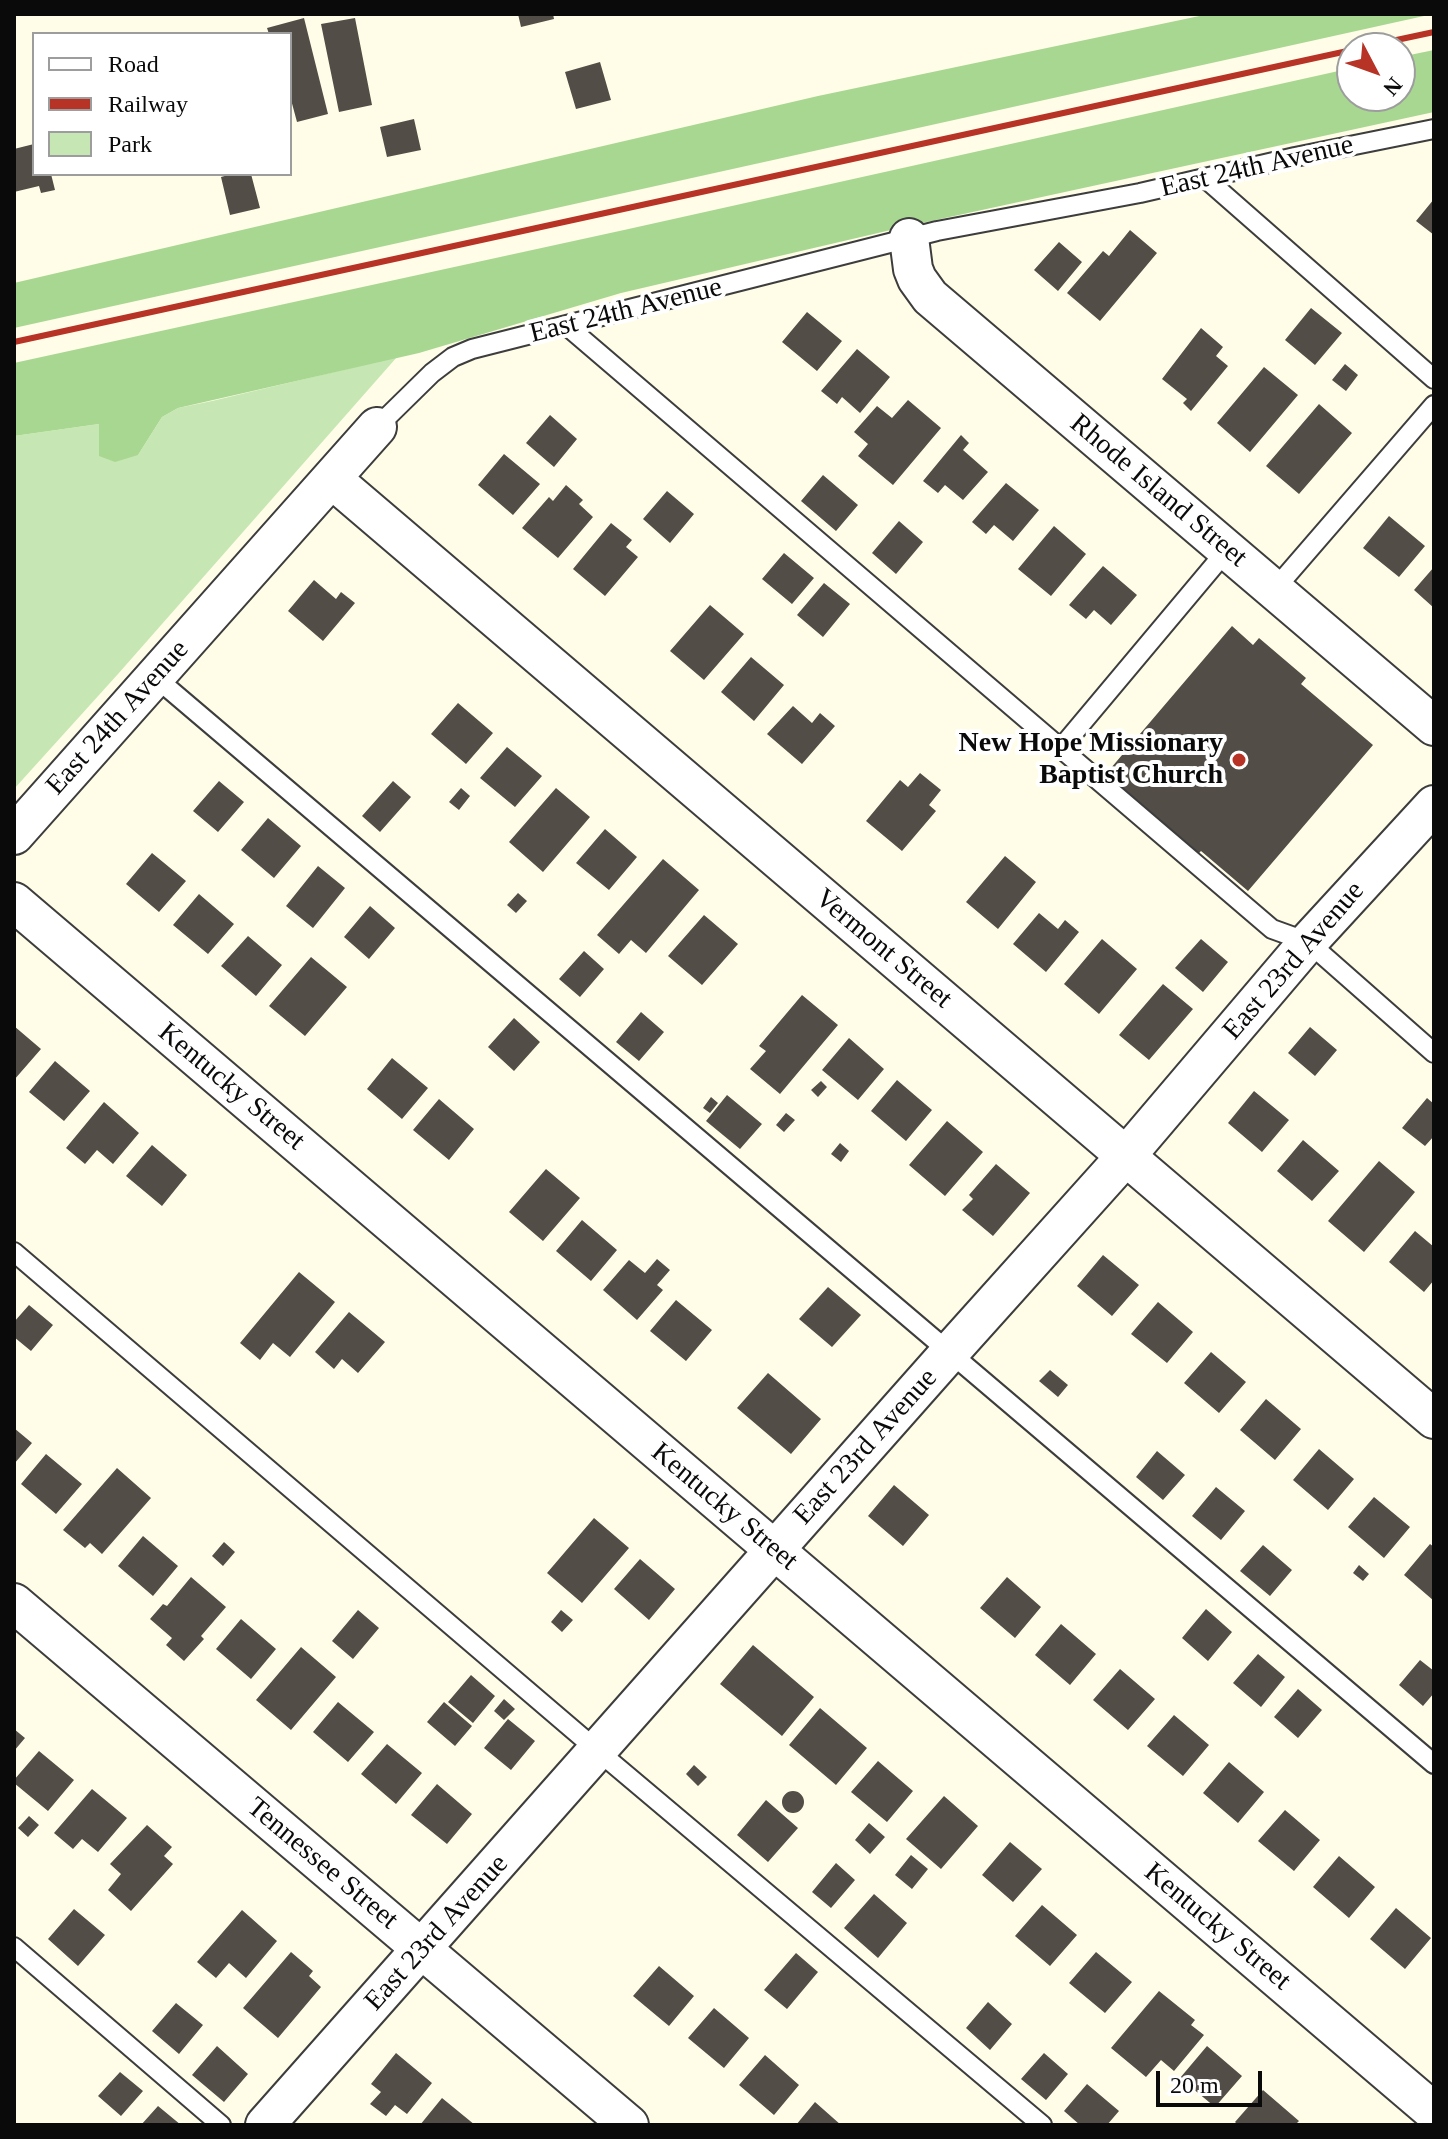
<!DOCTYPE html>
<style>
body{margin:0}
#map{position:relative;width:1448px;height:2139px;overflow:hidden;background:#fffde7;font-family:Georgia,serif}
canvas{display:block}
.frame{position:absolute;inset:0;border:16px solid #0a0a0a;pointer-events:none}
.legend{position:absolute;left:32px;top:32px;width:260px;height:144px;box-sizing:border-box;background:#fff;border:2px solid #9d9d9d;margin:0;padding:10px 14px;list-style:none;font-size:24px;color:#0a0a0a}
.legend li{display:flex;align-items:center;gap:16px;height:40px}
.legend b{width:40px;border:2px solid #9d9d9d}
.north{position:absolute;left:1336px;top:32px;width:80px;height:80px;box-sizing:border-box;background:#fff;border:2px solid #9d9d9d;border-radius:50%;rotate:131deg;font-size:22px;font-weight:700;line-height:32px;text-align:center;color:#0a0a0a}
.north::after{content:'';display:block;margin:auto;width:28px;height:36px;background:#b63326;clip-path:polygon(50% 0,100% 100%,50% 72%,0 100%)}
.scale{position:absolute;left:1156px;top:2071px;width:106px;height:36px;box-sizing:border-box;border:4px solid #0a0a0a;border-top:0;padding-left:10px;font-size:24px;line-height:28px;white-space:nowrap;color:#0a0a0a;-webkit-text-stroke:6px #fff;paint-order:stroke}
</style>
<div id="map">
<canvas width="1448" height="2139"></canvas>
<div class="frame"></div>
<ul class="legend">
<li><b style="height:10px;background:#fff"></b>Road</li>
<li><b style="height:10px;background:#b63326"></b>Railway</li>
<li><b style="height:22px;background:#c6e7b3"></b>Park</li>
</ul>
<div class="north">N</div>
<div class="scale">20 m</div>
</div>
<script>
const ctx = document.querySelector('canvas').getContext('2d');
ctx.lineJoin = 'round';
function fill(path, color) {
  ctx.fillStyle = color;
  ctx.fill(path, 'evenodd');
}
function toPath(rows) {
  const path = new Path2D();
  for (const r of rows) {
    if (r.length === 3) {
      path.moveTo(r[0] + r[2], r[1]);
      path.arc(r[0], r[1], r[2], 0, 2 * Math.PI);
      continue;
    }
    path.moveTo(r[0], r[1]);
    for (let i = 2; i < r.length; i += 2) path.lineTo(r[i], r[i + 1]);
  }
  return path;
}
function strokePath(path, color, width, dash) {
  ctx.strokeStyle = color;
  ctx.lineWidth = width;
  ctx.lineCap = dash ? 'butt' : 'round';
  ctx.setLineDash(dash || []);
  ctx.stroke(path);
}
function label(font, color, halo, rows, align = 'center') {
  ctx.font = font + ' Georgia,serif';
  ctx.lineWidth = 8;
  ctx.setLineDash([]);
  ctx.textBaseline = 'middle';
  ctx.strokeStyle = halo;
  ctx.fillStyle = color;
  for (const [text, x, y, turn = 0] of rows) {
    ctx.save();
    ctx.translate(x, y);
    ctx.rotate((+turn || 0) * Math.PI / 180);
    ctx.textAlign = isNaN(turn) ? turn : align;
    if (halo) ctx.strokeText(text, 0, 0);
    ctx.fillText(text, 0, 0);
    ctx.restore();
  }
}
const green = toPath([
 [397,357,118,674,14,789,14,436,99,424,138,455,162,417,178,408,212,401]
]);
const forest = toPath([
 [1209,14,1433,14,14,328,14,283,818,96],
 [1434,50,1434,112,908,226,621,293,419,353,178,408,162,417,138,455,115,462,99,456,99,424,14,436,14,363,624,230,1352,68,1352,96,1400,96,1400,57]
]);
const building = toPath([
 [518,14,553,14,554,19,521,27],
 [304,18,328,114,297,122,290,96,290,34,269,34,267,28],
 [355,18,372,105,339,112,321,24],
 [600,62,611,100,576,109,565,72],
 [414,119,421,150,387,157,380,127],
 [34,144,34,174,51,174,55,190,41,193,39,186,14,192,14,149],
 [232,174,251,174,260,208,230,215,221,177],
 [1434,199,1434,235,1416,221],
 [1130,230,1157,253,1100,321,1067,293,1103,251,1109,256],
 [1059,242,1082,262,1058,291,1034,270],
 [1311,308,1342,333,1315,365,1285,340],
 [807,312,842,341,817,371,782,342],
 [1201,328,1223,347,1216,356,1228,366,1191,411,1183,403,1187,399,1162,379],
 [857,349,890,377,860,413,842,397,837,404,821,391],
 [1345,364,1358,375,1346,391,1332,380],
 [1264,367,1298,395,1250,452,1217,423],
 [908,400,941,428,893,485,858,456,868,444,854,432,877,406,892,418],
 [1319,404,1352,433,1299,494,1266,466],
 [550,415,577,439,554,467,526,443],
 [961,435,969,443,963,450,988,472,963,500,945,485,938,493,923,481],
 [504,454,540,484,513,515,478,485],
 [823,475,858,505,836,531,801,501],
 [1006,483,1039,510,1013,541,994,525,986,534,972,522],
 [566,485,583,500,579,504,593,517,558,558,522,528,549,497,553,501],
 [667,491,694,514,670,543,643,519],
 [1389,516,1425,546,1399,577,1363,548],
 [899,521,923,542,896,574,872,553],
 [611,523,632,540,626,547,638,557,605,596,573,569],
 [1054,526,1086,554,1051,596,1018,569],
 [784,553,814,578,792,604,762,579],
 [1103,566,1137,595,1111,625,1094,610,1086,619,1069,605],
 [1434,567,1434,608,1414,590],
 [314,580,336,599,341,592,355,603,323,641,288,611],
 [824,583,850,604,823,637,797,615],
 [710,605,744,634,704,680,670,651],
 [1232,626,1253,645,1259,638,1306,678,1301,684,1373,745,1248,891,1201,851,1198,854,1105,775],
 [751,657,784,685,754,721,721,692],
 [458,703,493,733,466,764,431,734],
 [793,706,812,723,820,713,835,726,802,764,767,734],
 [507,747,542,776,515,807,480,778],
 [920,773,941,790,929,805,936,811,902,851,866,821,900,780,908,787],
 [219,781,244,802,218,832,193,811],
 [393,781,411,797,380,832,362,816],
 [461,788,470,796,459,810,449,802],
 [556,788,590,817,543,872,509,842],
 [268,818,301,846,274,878,241,850],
 [605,829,637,857,609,890,576,863],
 [152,853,186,881,159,912,126,884],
 [1005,856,1036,882,998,929,966,902],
 [663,859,699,890,646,953,631,940,619,954,597,935],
 [318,866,345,888,313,928,286,906],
 [518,893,527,901,516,913,507,905],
 [199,894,234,924,208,954,173,925],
 [370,906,395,928,369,959,344,937],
 [1039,913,1058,929,1065,920,1079,932,1046,972,1013,944],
 [704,915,738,944,702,985,668,956],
 [248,936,282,965,256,996,221,966],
 [1102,939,1137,969,1099,1014,1064,984],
 [1201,939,1228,962,1203,992,1175,968],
 [584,951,604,969,580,997,559,979],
 [311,957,347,987,305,1036,269,1006],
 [1163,984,1193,1009,1149,1060,1119,1035],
 [802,995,838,1025,780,1094,750,1069,766,1051,759,1046],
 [641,1012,664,1032,639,1061,616,1042],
 [514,1018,540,1042,514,1071,488,1047],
 [14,1026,41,1049,14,1080],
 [1310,1027,1337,1050,1315,1076,1288,1053],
 [849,1038,884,1069,858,1100,822,1070],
 [392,1058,428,1088,402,1119,367,1089],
 [55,1061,90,1091,64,1121,29,1092],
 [897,1080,932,1110,906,1141,871,1111],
 [821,1081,827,1087,818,1097,811,1090],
 [1254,1091,1289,1120,1262,1152,1228,1123],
 [727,1095,762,1124,740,1149,706,1121],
 [711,1097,718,1103,710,1113,703,1108],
 [1427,1098,1434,1104,1434,1136,1425,1146,1402,1128],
 [439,1099,474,1129,449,1160,413,1130],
 [104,1102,139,1133,113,1164,97,1150,85,1164,66,1148],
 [786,1113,795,1120,784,1132,776,1125],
 [947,1121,983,1152,945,1196,909,1165],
 [1303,1140,1339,1171,1312,1201,1277,1171],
 [840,1143,849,1151,841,1162,831,1154],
 [152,1145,187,1175,162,1206,126,1176],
 [1379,1161,1415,1192,1364,1252,1328,1221],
 [996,1164,1030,1193,993,1236,962,1210,973,1199,969,1195],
 [546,1169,580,1198,543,1241,509,1212],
 [582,1220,617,1250,591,1281,556,1251],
 [1415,1231,1434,1247,1434,1280,1424,1292,1389,1262],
 [1103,1255,1139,1285,1112,1316,1077,1286],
 [657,1259,670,1270,657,1285,663,1290,637,1320,603,1290,629,1260,645,1273],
 [299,1272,335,1302,290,1357,273,1343,260,1360,240,1343],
 [828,1287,861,1315,832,1347,799,1319],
 [676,1300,712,1330,686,1361,650,1331],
 [1158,1302,1193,1332,1167,1363,1131,1334],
 [29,1305,53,1325,31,1351,14,1337,14,1322],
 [349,1312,385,1342,358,1373,342,1359,334,1369,315,1352],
 [1211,1352,1246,1382,1219,1413,1184,1383],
 [1050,1370,1068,1385,1058,1397,1039,1381],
 [768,1373,821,1419,791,1454,737,1408],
 [1266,1399,1301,1429,1275,1460,1240,1430],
 [14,1428,32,1443,14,1464],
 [1319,1449,1354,1479,1328,1510,1293,1480],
 [1157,1451,1185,1475,1163,1500,1136,1477],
 [46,1454,82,1484,56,1514,21,1484],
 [117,1468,151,1498,102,1554,90,1543,85,1548,63,1530],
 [894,1485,929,1515,903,1546,868,1516],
 [1216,1487,1245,1511,1221,1540,1192,1516],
 [1374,1497,1410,1527,1384,1558,1348,1527],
 [594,1518,629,1548,582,1603,547,1573],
 [143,1536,178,1566,153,1596,118,1566],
 [224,1542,235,1552,223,1566,212,1556],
 [1430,1544,1434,1547,1434,1601,1404,1575],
 [1263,1545,1292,1570,1270,1596,1240,1571],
 [640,1559,675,1589,649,1620,614,1589],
 [1359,1565,1369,1574,1363,1581,1353,1573],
 [191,1577,226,1607,201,1636,204,1639,184,1661,166,1645,172,1638,150,1619,163,1604,167,1606],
 [1007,1577,1041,1607,1015,1638,980,1608],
 [1206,1609,1232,1632,1208,1661,1182,1638],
 [358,1610,379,1628,353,1659,332,1641],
 [561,1610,573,1620,562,1632,551,1622],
 [241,1619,276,1649,251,1679,216,1649],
 [1061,1624,1096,1654,1070,1685,1035,1655],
 [753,1645,814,1697,782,1736,720,1684],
 [301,1647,336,1677,291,1730,256,1700],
 [1258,1654,1285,1677,1261,1707,1233,1683],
 [1420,1660,1434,1671,1434,1693,1423,1706,1399,1685],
 [1120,1669,1155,1699,1128,1730,1093,1700],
 [471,1675,495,1696,473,1723,448,1702],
 [1298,1689,1322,1710,1298,1738,1274,1717],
 [504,1699,515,1709,504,1720,494,1711],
 [338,1702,374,1732,348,1762,313,1732],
 [444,1702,472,1726,455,1746,427,1722],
 [820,1708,867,1748,836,1785,789,1745],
 [1174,1715,1209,1745,1183,1776,1147,1746],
 [508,1719,535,1741,511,1770,484,1748],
 [14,1729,25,1738,14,1751],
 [387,1744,422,1773,396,1804,361,1774],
 [39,1751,74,1780,48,1811,14,1783,14,1780],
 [878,1761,913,1791,887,1822,851,1792],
 [1229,1762,1264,1792,1238,1823,1203,1793],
 [694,1765,707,1777,698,1786,686,1774],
 [437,1784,472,1814,447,1844,411,1815],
 [92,1789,127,1818,98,1852,82,1839,73,1849,54,1833],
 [793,1802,11],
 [944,1796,978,1826,941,1869,906,1839],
 [766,1800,798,1828,768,1862,737,1835],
 [1285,1810,1320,1840,1294,1871,1258,1841],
 [29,1816,39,1825,28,1837,18,1828],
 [869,1823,885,1837,870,1854,855,1840],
 [147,1825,172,1847,164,1856,173,1864,131,1911,108,1890,121,1874,110,1864],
 [1010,1842,1042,1869,1013,1902,982,1875],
 [911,1855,928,1869,912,1889,895,1875],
 [1339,1856,1375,1887,1349,1918,1313,1887],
 [836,1863,855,1880,831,1908,812,1892],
 [874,1894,907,1923,878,1958,844,1928],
 [1042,1905,1077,1935,1050,1966,1015,1936],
 [1396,1908,1431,1938,1405,1969,1370,1939],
 [74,1909,105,1935,78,1966,48,1939],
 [242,1910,277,1941,246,1978,229,1963,216,1978,197,1962],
 [291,1952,313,1971,309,1976,321,1987,278,2038,243,2008],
 [1096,1952,1132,1982,1105,2013,1069,1983],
 [796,1953,818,1972,787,2009,764,1990],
 [659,1966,694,1996,669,2026,633,1996],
 [1159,1991,1195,2020,1191,2025,1204,2035,1174,2071,1161,2060,1146,2077,1111,2048],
 [988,2002,1012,2024,990,2050,966,2028],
 [176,2003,203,2025,179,2054,152,2031],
 [714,2008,749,2038,724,2068,688,2038],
 [217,2046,248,2074,224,2102,192,2075],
 [1207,2046,1242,2076,1215,2107,1180,2078],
 [396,2053,432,2083,407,2114,395,2105,386,2116,370,2104,381,2092,371,2084],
 [1044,2053,1068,2074,1046,2100,1021,2079],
 [765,2055,799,2085,774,2115,739,2085],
 [120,2072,143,2091,121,2116,98,2096],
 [1087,2084,1119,2111,1107,2125,1080,2125,1064,2111],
 [1263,2090,1299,2121,1295,2125,1238,2125,1235,2122],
 [442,2098,475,2125,420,2125],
 [815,2102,841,2125,796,2125],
 [158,2106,181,2125,141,2125]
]);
const service = toPath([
 [1205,178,1434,379],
 [567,326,1272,929,1308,942,1434,1053],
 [377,427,432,373,453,357,472,349,937,231,1140,193,1295,157,1434,129],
 [1274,590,1434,405],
 [155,677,1434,1764],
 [1061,748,1227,550],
 [14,1252,598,1751,1042,2125],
 [14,1947,221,2125]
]);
const minor = toPath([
 [909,238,913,269,917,279,930,297,1434,726],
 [332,479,1434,1419],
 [14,835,377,427],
 [14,902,1434,2112],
 [14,1603,629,2125],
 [265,2125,950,1352,1126,1156,1308,942,1434,805]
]);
const rail = toPath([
 [1359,48,1434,32],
 [14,342,1352,50]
]);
const markers = [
 [1239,760,8,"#b63326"]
];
const streetNames = [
 ["East 24th Avenue",1257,167,-13],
 ["East 24th Avenue",626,311,-14],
 ["Rhode Island Street",1158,491,40],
 ["East 24th Avenue",118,718,-48],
 ["Vermont Street",883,949,40],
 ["East 23rd Avenue",1294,961,-49],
 ["Kentucky Street",231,1087,40],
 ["East 23rd Avenue",866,1447,-48],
 ["Kentucky Street",724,1507,40],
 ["Tennessee Street",322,1864,40],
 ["Kentucky Street",1217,1927,40],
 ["East 23rd Avenue",437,1933,-48]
];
const poiNames = [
 ["New Hope Missionary",1223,744],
 ["Baptist Church",1223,776]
];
fill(green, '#c6e7b3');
fill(forest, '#a8d792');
fill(building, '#524d46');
strokePath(service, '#3d3d3d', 22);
strokePath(minor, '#3d3d3d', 42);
strokePath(service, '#fff', 18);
strokePath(minor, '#fff', 38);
strokePath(rail, '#b63326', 6);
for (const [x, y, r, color] of markers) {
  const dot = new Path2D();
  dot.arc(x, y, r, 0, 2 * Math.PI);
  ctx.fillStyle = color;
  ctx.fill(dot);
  strokePath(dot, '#fff', 3);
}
label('28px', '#0a0a0a', '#fff', streetNames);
label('bold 28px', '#0a0a0a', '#fff', poiNames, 'right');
</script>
